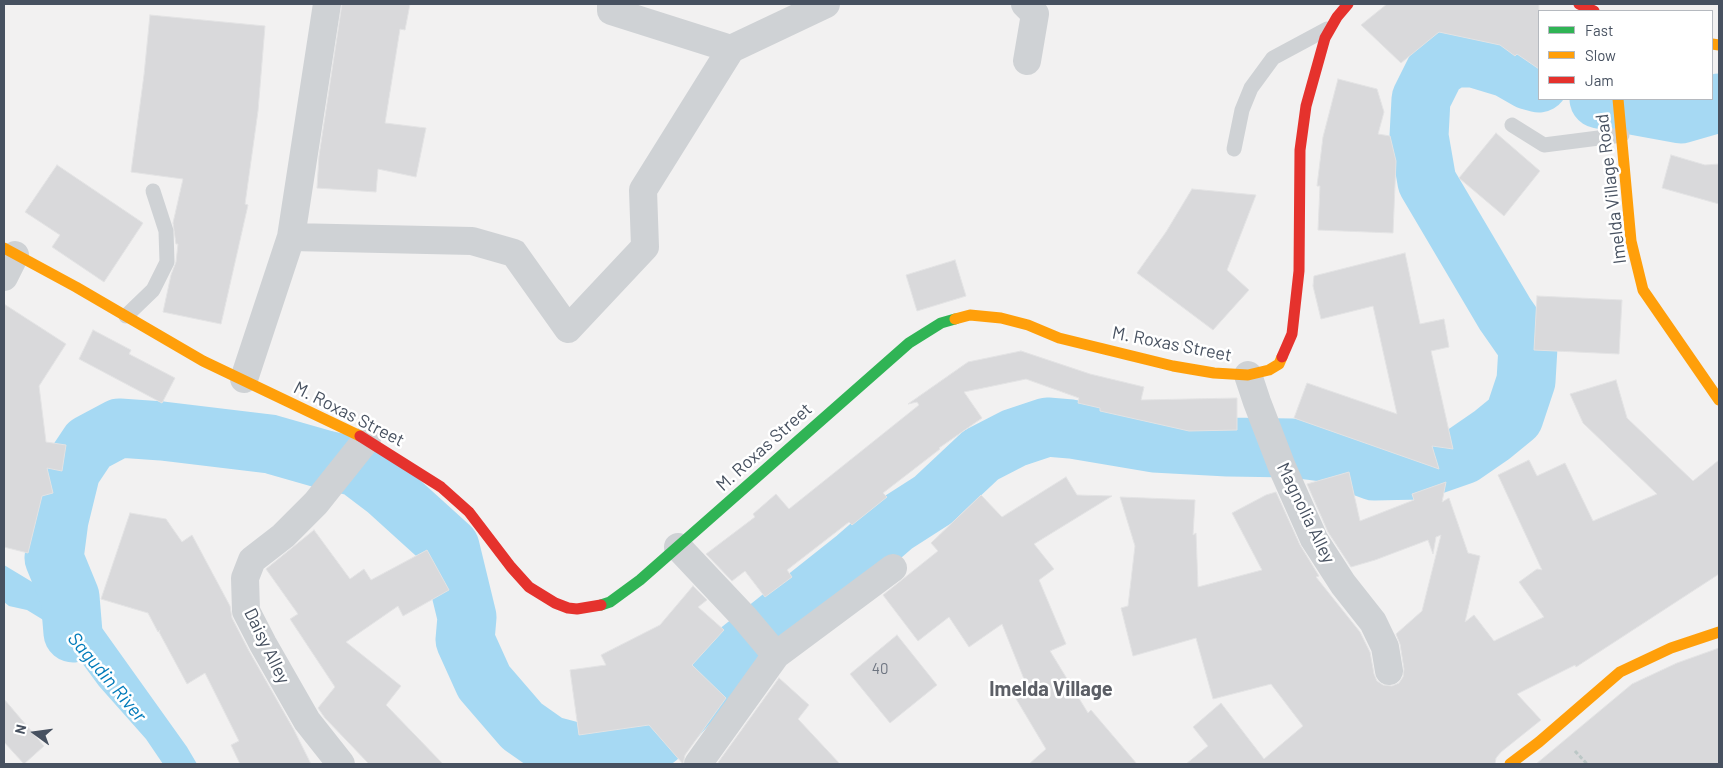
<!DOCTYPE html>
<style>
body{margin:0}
#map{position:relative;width:1723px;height:768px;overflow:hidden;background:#f2f1f1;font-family:Barlow,sans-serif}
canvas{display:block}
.frame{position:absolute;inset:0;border:5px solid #475160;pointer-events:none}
.legend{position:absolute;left:1538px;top:10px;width:175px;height:90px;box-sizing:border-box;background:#fff;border:1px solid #b5b9bf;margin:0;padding:6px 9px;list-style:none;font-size:15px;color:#475160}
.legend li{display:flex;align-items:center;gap:10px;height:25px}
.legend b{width:25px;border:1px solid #b5b9bf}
.north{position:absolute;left:10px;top:708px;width:50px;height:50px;-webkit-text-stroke:4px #fff;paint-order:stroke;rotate:284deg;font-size:14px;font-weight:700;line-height:20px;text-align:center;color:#475160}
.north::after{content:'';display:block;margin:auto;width:18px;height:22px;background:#475160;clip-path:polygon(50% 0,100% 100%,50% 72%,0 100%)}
</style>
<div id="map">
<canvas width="1723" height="768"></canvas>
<div class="frame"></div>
<ul class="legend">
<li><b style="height:6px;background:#30b455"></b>Fast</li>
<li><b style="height:6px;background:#ff9f0a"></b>Slow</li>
<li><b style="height:6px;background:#e5322d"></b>Jam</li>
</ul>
<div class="north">N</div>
</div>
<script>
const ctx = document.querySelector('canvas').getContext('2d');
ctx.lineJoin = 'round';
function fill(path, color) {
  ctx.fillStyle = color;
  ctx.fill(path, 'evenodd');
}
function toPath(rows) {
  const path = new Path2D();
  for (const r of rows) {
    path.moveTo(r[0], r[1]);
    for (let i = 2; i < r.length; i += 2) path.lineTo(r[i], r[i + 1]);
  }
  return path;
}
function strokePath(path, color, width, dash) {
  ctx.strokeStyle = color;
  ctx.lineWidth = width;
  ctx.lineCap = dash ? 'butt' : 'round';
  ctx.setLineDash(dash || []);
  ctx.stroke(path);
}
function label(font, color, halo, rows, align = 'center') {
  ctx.font = font + ' Barlow,sans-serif';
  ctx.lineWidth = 5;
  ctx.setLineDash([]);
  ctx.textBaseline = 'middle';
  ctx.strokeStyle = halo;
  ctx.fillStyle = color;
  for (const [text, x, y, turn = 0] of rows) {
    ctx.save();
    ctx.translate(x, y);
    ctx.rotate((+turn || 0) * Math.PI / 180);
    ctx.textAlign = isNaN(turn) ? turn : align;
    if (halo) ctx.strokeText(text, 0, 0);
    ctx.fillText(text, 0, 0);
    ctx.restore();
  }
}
const water = toPath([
 [4,565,97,621,187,747,197,764,163,764,146,739,99,686,74,652,45,621,27,610,9,606,4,602]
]);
const river = toPath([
 [1599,99,1681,114,1719,103],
 [73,633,70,597,54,558,59,520,71,471,89,444,119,428,162,431,270,444,326,460,357,467,386,489,450,547,467,617,465,640,484,682,522,726,549,745,583,754,616,753,657,738,730,658,856,558,894,525,933,500,981,455,1014,438,1047,427,1071,429,1154,443,1228,447,1292,448,1323,452,1374,471,1420,470,1463,455,1492,435,1514,417,1526,381,1528,347,1505,314,1427,182,1419,136,1421,99,1436,69,1453,58,1474,58,1507,68,1528,80,1539,83]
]);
const building = toPath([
 [342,4,410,4,405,30,400,29,385,123,426,128,416,177,378,169,376,192,317,188,319,156,342,4],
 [1387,4,1539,4,1539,69,1517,54,1515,56,1500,45,1439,32,1401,63,1361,25,1387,4],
 [150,15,265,26,258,111,245,204,248,205,221,324,163,312,171,275,176,262,178,244,176,244,173,223,183,179,131,172,144,75,150,15],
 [1338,79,1377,89,1384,112,1378,134,1390,136,1396,161,1393,233,1318,230,1320,186,1317,186,1323,137,1338,79],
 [1496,133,1540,171,1504,216,1459,178,1496,133],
 [1671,155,1705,165,1719,164,1719,204,1662,188,1671,155],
 [57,165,143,223,104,282,52,247,60,235,25,212,57,165],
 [1192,189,1256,195,1227,270,1249,290,1213,330,1137,273,1166,232,1192,189],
 [1405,253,1420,324,1444,319,1449,347,1431,351,1453,449,1432,446,1439,469,1294,418,1307,383,1397,414,1373,306,1321,319,1313,286,1314,276,1405,253],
 [955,260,966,296,917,311,906,275,955,260],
 [1537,296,1622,300,1619,354,1534,350,1537,296],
 [4,304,66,344,39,386,46,442,66,445,62,471,47,468,53,493,42,496,28,553,4,547,4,304],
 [93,330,131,350,129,354,175,378,162,403,79,359,93,330],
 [1021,351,1090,374,1144,387,1141,400,1237,398,1237,430,1189,431,1100,411,1100,408,1078,403,1079,398,1026,379,964,392,982,418,939,448,940,449,883,493,887,497,852,525,849,522,787,570,792,577,765,597,745,571,732,581,706,554,755,517,753,514,776,494,789,509,919,405,917,402,908,404,968,362,1021,351],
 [1616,380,1627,418,1693,481,1719,460,1719,574,1576,667,1575,665,1517,694,1541,720,1501,752,1496,758,1495,764,1186,764,1208,746,1193,727,1221,703,1264,759,1303,726,1271,684,1213,699,1196,638,1133,656,1121,608,1128,606,1135,546,1120,497,1195,500,1193,535,1196,533,1198,587,1262,570,1232,513,1266,495,1276,492,1300,545,1319,576,1316,577,1360,632,1370,652,1374,674,1377,681,1383,685,1392,686,1399,683,1403,677,1404,669,1400,644,1396,634,1422,611,1441,535,1436,537,1433,554,1428,540,1375,560,1351,567,1328,532,1307,484,1349,472,1360,521,1414,500,1412,494,1446,482,1442,502,1449,498,1468,553,1480,556,1465,622,1474,615,1494,641,1544,617,1519,582,1537,569,1542,570,1498,475,1529,460,1537,476,1565,463,1593,521,1657,494,1583,423,1570,394,1616,380],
 [1066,477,1077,495,1112,496,1034,544,1054,569,1039,580,1066,644,1050,651,1088,713,1091,710,1137,764,1029,764,1046,749,1015,697,1028,689,1002,624,969,647,949,617,918,641,883,595,938,551,931,543,981,495,1002,517,1066,477],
 [130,513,166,519,182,542,192,535,230,606,232,618,249,651,294,730,311,764,240,764,231,745,239,741,205,673,187,684,159,632,160,630,158,632,148,613,101,599,130,513],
 [314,530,350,579,364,569,371,580,427,550,449,590,403,616,398,606,346,642,401,686,386,705,443,764,369,764,325,718,318,708,335,687,290,619,298,614,266,569,314,530],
 [693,586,707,600,698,607,724,630,692,665,726,698,685,755,683,764,649,725,579,735,570,670,606,665,601,655,660,625,693,586],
 [897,635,937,685,890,723,850,674,897,635],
 [1719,648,1719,764,1536,764,1632,684,1677,663,1719,648],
 [779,678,809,705,798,719,840,764,717,764,779,678],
 [4,699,44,746,24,764,4,742,4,699]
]);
const path = toPath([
 [1575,751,1587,764]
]);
const lane = toPath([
 [1512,125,1544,145,1622,135],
 [1234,149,1242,110,1251,88,1273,58,1327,29],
 [126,316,153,290,167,262,166,231,153,191]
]);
const street = toPath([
 [611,4,611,11,731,49],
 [1025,4,1035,14,1027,61],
 [291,237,472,241,514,253,568,329,645,247,643,190,731,49,826,4],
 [4,277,15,255],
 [1248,375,1257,402,1282,467,1314,539,1343,584,1373,622,1385,647,1389,671],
 [244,379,291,237,327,4],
 [678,547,744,617,776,655],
 [341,764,307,721,263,644,246,611,245,578,252,560,283,536,316,503,367,439],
 [698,764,776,655,893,568]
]);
const fast = toPath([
 [601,605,610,602,640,580,909,343,941,323,955,319]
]);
const slow = toPath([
 [1712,44,1719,45],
 [1618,99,1631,241,1643,290,1719,400],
 [4,248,76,287,203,361,360,436],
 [955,319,970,315,1001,318,1028,325,1059,338,1173,366,1214,373,1248,375,1269,370,1279,364,1282,357],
 [1510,764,1539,742,1620,672,1671,648,1719,632]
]);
const jam = toPath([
 [1579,4,1594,11],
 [1282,357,1292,334,1299,271,1300,150,1306,106,1325,38,1337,17,1348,4],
 [360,436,441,487,469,512,511,567,529,587,555,603,568,608,577,609,601,605]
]);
const numberNames = [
 ["40",880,669]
];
const streetNames = [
 ["Imelda Village Road",1611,189,-97],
 ["M. Roxas Street",1172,344,11],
 ["M. Roxas Street",349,414,27],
 ["M. Roxas Street",764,447,-42],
 ["Magnolia Alley",1306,513,64],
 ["Daisy Alley",267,646,64]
];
const waterNames = [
 ["Sagudin River",107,677,50]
];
const quarterNames = [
 ["Imelda Village",1051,689]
];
fill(water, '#a6d9f3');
strokePath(river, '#a6d9f3', 59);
fill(building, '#d9d9db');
strokePath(building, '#e3e3e4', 1);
strokePath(path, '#bbc7c6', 3, [4, 2.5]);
strokePath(lane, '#cfd2d5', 15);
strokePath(street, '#cfd2d5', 28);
strokePath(fast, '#30b455', 11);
strokePath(slow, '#ff9f0a', 11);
strokePath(jam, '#e5322d', 11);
label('15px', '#6d7480', null, numberNames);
label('18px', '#475160', '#fff', streetNames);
label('italic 19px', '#007bba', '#fff', waterNames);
label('bold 20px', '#5c5f66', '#fff', quarterNames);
</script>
